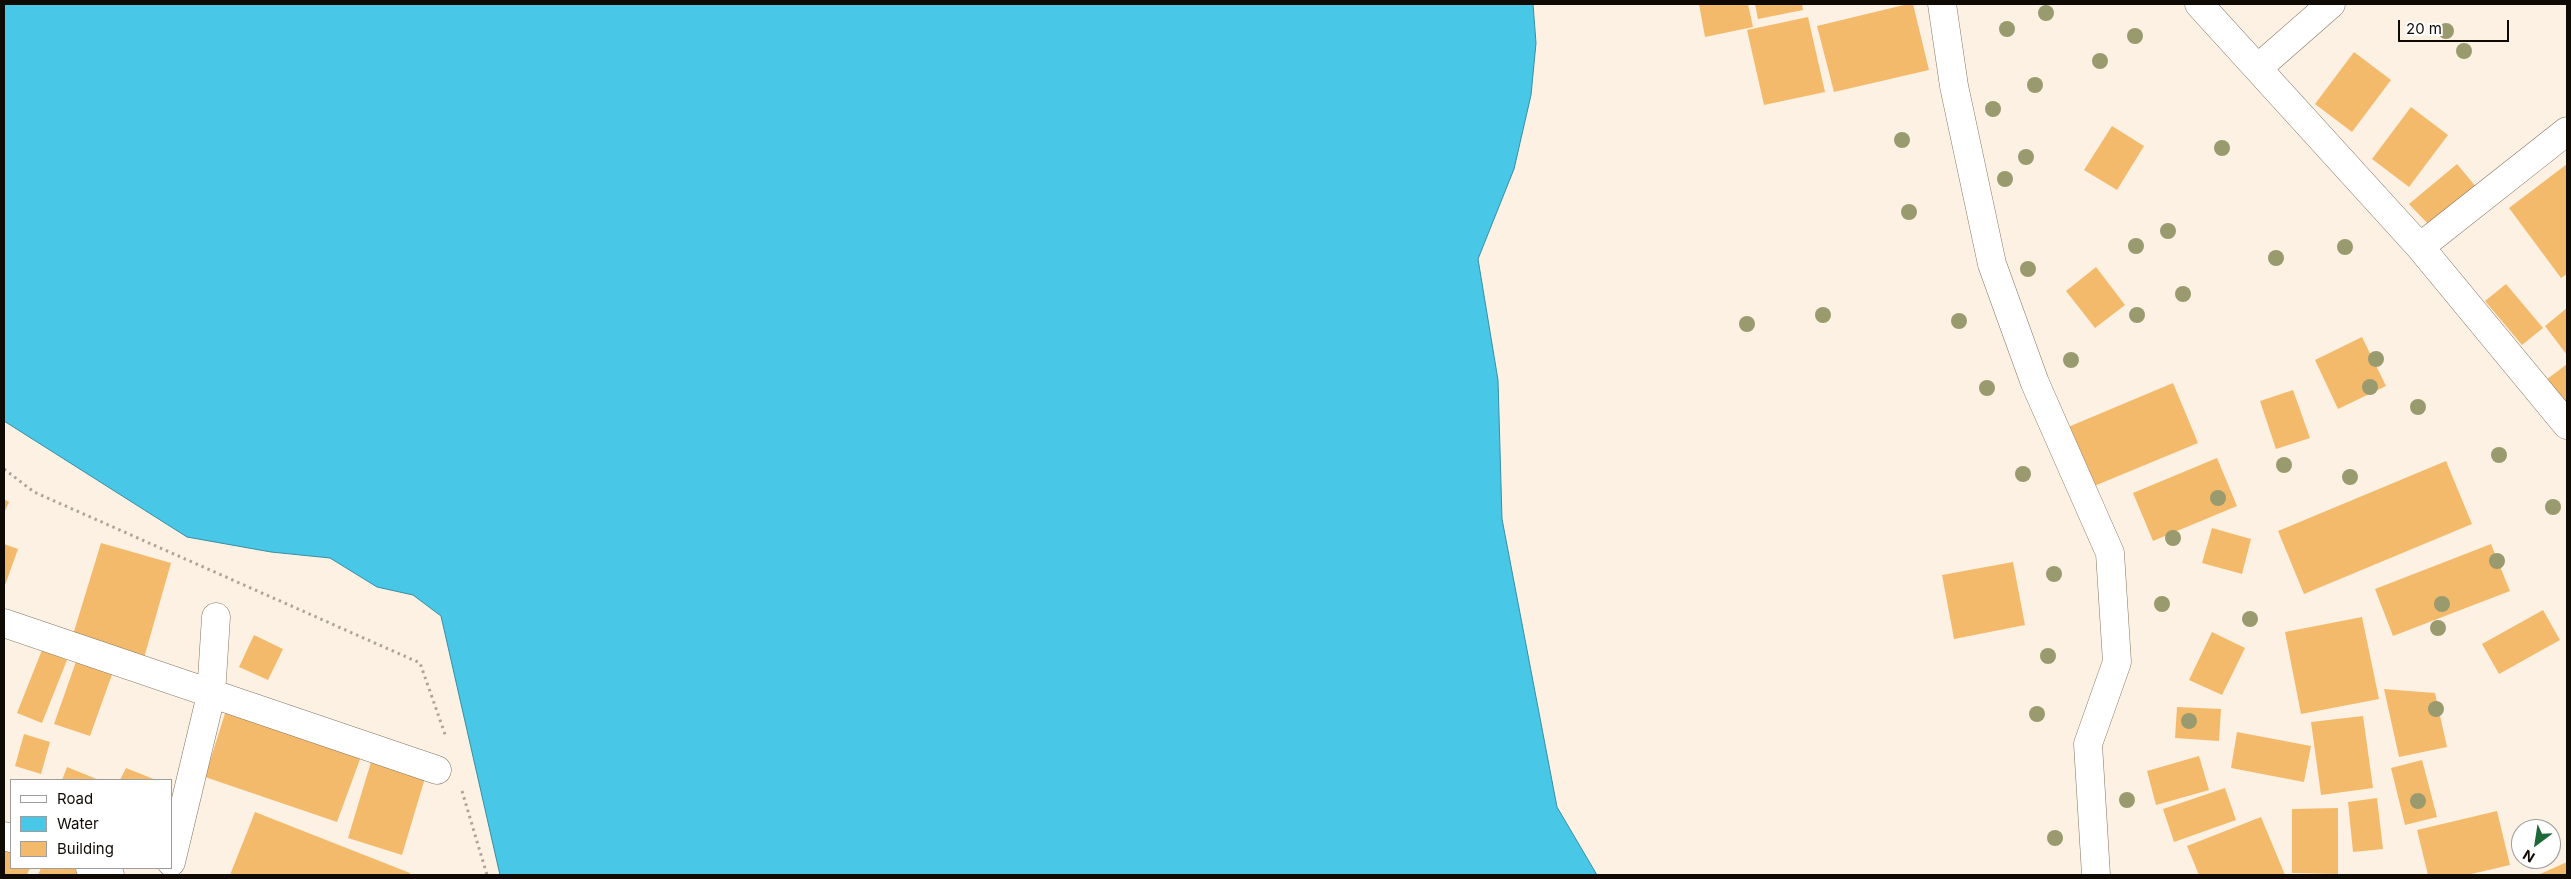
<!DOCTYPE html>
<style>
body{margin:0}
#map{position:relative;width:2571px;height:879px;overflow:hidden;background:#fdf1e4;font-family:Inter,sans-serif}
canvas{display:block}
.frame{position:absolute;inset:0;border:5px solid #100a04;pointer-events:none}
.legend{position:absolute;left:10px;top:779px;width:162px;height:90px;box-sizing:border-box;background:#fff;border:1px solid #9f9d9b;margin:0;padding:6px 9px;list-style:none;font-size:15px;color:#100a04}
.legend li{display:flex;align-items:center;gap:10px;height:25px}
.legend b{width:25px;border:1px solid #9f9d9b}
.north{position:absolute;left:2511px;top:819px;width:50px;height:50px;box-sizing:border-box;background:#fff;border:1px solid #9f9d9b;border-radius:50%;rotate:211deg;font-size:14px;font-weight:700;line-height:20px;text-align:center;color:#100a04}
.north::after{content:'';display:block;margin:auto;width:18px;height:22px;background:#1d6836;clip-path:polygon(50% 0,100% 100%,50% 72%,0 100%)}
.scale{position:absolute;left:2398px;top:20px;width:111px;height:22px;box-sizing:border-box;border:2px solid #100a04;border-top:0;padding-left:6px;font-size:15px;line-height:18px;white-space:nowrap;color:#100a04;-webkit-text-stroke:4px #fff;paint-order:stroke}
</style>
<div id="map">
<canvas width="2571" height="879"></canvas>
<div class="frame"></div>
<ul class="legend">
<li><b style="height:6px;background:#fff"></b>Road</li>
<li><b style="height:14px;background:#48c7e7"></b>Water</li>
<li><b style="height:14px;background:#f4ba6b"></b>Building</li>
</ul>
<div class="north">N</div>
<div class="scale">20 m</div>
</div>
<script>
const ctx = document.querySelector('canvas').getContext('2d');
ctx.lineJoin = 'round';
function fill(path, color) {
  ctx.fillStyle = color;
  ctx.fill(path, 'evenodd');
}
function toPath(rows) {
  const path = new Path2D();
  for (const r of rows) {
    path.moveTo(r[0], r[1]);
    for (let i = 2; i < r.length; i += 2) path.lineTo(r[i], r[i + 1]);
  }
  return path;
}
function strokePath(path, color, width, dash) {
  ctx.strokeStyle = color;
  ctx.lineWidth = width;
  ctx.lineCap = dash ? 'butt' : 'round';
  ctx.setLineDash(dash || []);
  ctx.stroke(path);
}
const water = toPath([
 [4,4,1533,4,1536,43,1531,95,1514,169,1478,259,1498,380,1502,519,1557,807,1597,875,500,875,441,616,413,595,377,587,330,558,271,552,187,537,4,421,4,4]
]);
const building = toPath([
 [1699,4,1748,4,1753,27,1705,37],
 [1755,4,1802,4,1803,10,1758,19],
 [1908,4,1913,4,1929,70,1834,92,1817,26],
 [1808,17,1825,92,1764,105,1747,30],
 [2354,52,2391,80,2352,132,2315,104],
 [2411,107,2448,135,2409,187,2372,159],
 [2112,126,2144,146,2117,190,2084,170],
 [2457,164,2477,188,2429,225,2409,204],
 [2567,164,2567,274,2561,278,2509,208],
 [2096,267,2125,305,2095,328,2066,291],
 [2506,284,2543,328,2522,345,2485,301],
 [2567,308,2567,355,2545,326],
 [2362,337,2386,386,2338,409,2315,360],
 [2567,364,2567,409,2546,380],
 [2173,383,2198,443,2087,489,2061,430],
 [2293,390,2310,438,2276,449,2260,401],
 [2217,458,2237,506,2153,541,2133,493],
 [2446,461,2472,524,2304,594,2278,531],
 [4,499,9,502,4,513],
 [2212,528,2251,539,2242,574,2202,563],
 [101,543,171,563,144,658,72,638],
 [4,544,18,549,4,588],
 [2491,544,2510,591,2393,636,2375,589],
 [2013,562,2025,625,1954,639,1942,575],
 [2543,610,2560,640,2499,674,2482,644],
 [2362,617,2379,699,2301,714,2285,632],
 [2212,632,2245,648,2222,695,2189,680],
 [254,635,283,649,268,680,239,667],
 [42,650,67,660,42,723,17,713],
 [78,656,114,669,90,736,54,724],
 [2384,689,2435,693,2447,747,2399,757],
 [2177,707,2221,709,2219,741,2175,738],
 [226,710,363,751,337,822,205,777],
 [2363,716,2373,788,2321,795,2311,722],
 [2237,732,2311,746,2304,782,2231,768],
 [24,734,50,742,41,774,15,766],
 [2199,756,2209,790,2156,805,2147,771],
 [2422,760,2437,817,2405,825,2391,768],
 [371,762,425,778,402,855,348,838],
 [67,767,99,780,62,780],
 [126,768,156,780,120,780],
 [2225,788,2236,820,2174,842,2163,809],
 [2377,798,2383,849,2353,852,2348,802],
 [2338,808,2338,874,2292,873,2292,809],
 [2497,811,2510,865,2467,875,2428,875,2417,830],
 [255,812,410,873,410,875,230,875],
 [2261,817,2285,875,2199,875,2187,846],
 [4,847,11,850,11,868,30,868,27,875,4,875],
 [2567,862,2567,875,2538,875],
 [41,868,72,868,91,875,38,875]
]);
const path = toPath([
 [4,469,34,492,420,663,446,737],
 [462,791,487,875]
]);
const street = toPath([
 [1942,4,1954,86,1992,264,2035,383,2110,553,2117,662,2088,744,2096,875],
 [2199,4,2420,247,2567,425],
 [2258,68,2331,4],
 [2420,247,2567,131],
 [4,623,437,770],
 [4,836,11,838],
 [171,862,211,695,216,617],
 [90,868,110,875]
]);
const trees = [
 [2046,13],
 [2007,29],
 [2446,31],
 [2135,36],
 [2464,51],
 [2100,61],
 [2035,85],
 [1993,109],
 [1902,140],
 [2222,148],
 [2026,157],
 [2005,179],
 [1909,212],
 [2168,231],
 [2136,246],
 [2345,247],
 [2276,258],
 [2028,269],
 [2183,294],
 [1823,315],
 [2137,315],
 [1959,321],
 [1747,324],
 [2376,359],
 [2071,360],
 [2370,387],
 [1987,388],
 [2418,407],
 [2499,455],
 [2284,465],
 [2023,474],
 [2350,477],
 [2218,498],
 [2553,507],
 [2173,538],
 [2497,561],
 [2054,574],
 [2162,604],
 [2442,604],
 [2250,619],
 [2438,628],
 [2048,656],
 [2436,709],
 [2037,714],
 [2189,721],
 [2127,800],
 [2418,801],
 [2055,838]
];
fill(water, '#48c7e7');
strokePath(water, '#378ea3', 1);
fill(building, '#f4ba6b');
strokePath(street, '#847460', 29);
strokePath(path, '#aea499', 3, [2.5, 4]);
strokePath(street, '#fff', 28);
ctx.fillStyle = '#9a9a6f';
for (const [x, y] of trees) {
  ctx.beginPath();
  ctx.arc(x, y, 8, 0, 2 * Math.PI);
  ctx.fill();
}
</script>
